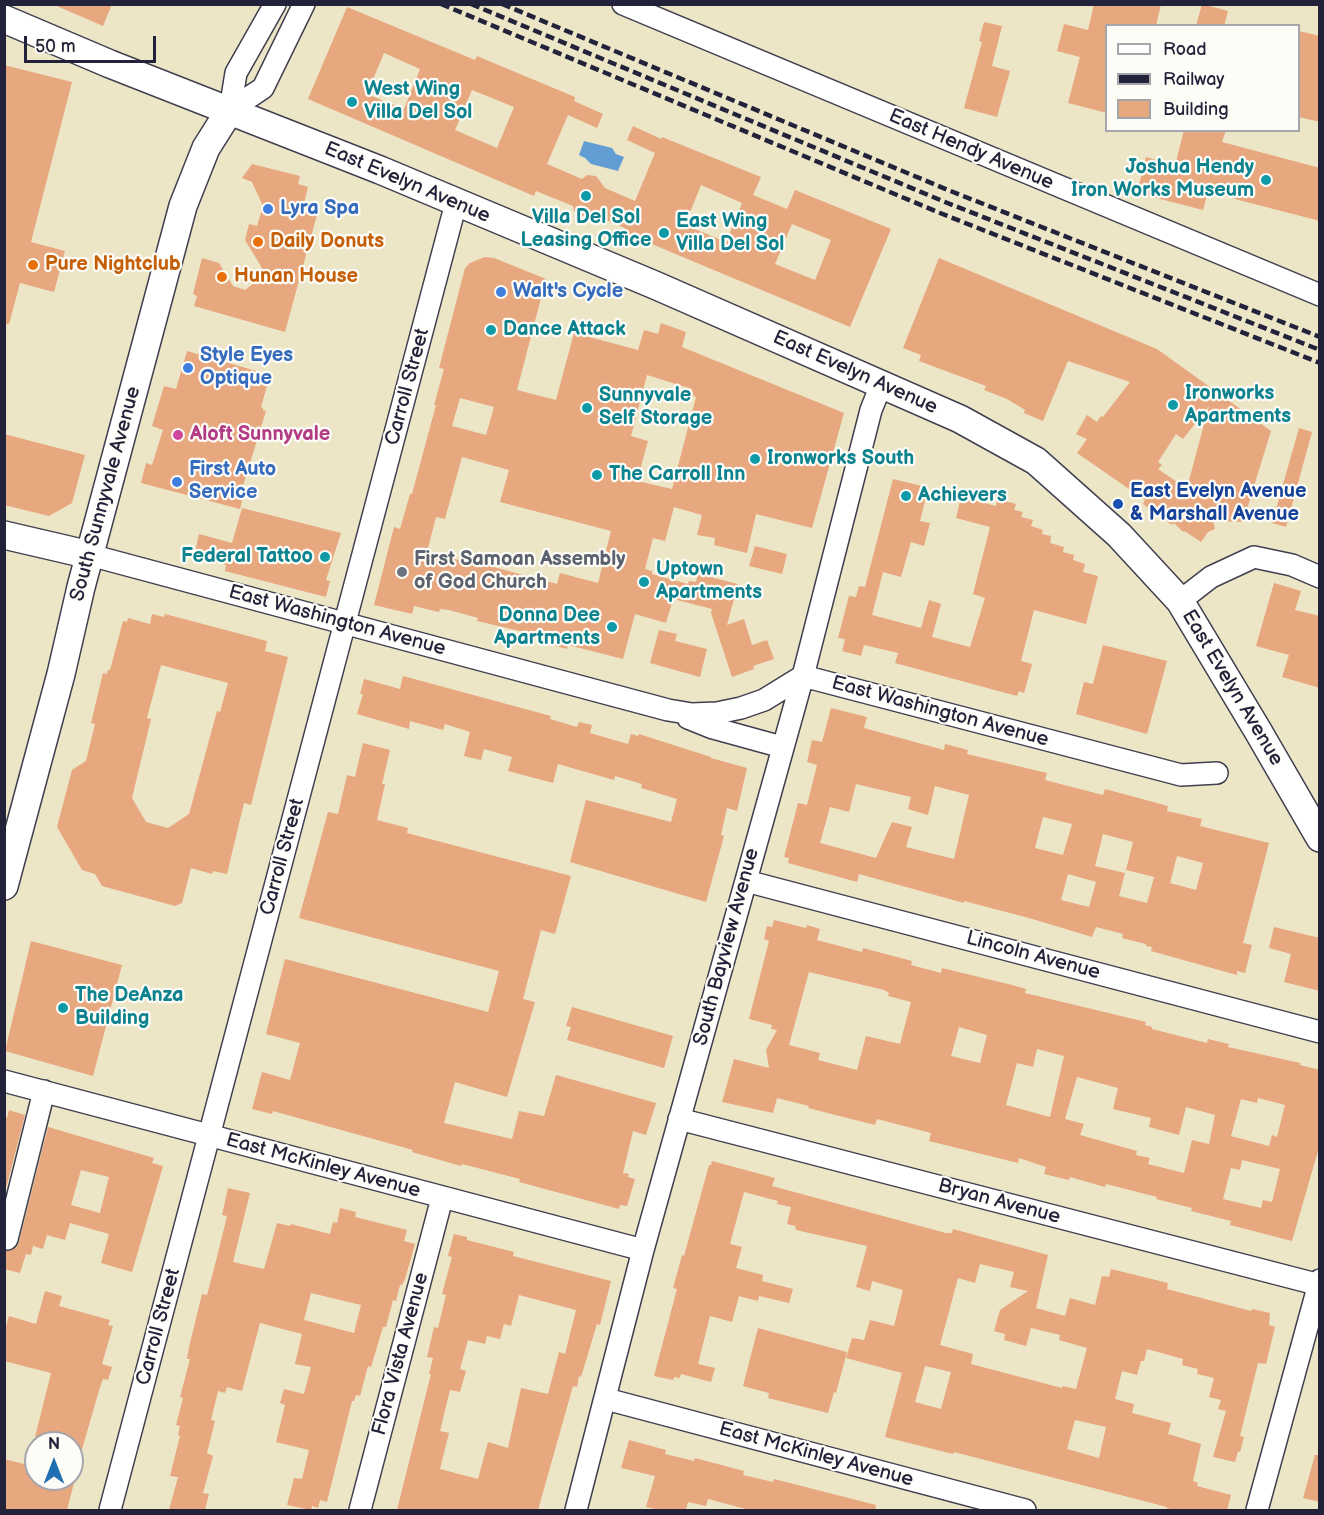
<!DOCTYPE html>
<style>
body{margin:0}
#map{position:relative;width:1324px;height:1515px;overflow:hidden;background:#ece6c7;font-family:"Balsamiq Sans",sans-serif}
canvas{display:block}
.frame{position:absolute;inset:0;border:6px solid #22223b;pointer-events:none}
.legend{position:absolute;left:1105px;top:24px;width:195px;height:108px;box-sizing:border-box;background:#fdfcf7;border:2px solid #a5a5ac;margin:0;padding:8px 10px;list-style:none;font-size:18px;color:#22223b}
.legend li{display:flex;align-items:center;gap:12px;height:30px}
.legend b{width:30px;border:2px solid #a5a5ac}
.north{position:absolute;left:24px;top:1431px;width:60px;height:60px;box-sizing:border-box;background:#fdfcf7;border:2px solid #a5a5ac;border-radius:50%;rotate:0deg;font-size:16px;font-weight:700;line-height:24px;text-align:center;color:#22223b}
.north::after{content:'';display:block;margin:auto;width:21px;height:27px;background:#1f6fb2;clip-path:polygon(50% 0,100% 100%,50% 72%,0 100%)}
.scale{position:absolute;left:24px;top:36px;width:132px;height:27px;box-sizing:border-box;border:3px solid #22223b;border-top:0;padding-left:8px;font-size:18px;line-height:21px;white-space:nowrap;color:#22223b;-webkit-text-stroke:4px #fdfcf7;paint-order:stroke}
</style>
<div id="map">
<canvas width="1324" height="1515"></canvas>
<div class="frame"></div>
<ul class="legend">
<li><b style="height:8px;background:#fff"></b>Road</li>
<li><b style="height:8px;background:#22223b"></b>Railway</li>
<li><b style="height:16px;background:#e7a77f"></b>Building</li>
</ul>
<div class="north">N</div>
<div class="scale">50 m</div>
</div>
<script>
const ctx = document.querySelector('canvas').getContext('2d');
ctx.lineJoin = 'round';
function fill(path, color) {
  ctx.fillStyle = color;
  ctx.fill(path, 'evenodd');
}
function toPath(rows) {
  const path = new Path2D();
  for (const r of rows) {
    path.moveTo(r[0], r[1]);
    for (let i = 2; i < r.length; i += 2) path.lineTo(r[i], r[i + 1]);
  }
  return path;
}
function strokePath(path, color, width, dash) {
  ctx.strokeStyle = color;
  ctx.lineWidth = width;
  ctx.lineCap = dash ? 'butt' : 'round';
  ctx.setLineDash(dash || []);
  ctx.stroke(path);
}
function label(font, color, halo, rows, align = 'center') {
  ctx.font = font + ' "Balsamiq Sans",sans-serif';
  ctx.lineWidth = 4.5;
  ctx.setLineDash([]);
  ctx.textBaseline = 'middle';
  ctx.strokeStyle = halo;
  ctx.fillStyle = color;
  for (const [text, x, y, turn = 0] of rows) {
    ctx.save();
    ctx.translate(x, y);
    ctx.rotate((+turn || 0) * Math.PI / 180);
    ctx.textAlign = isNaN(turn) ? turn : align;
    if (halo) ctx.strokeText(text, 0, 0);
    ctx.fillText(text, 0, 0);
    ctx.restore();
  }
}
const water = toPath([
 [584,141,612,148,616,154,624,157,618,171,591,164,585,158,579,155]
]);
const building = toPath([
 [52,4,112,4,103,26],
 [1094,4,1161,4,1156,26,1107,26,1107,113,1068,103,1080,57,1057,51,1064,24,1088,30],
 [1202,4,1228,11,1224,26,1196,26],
 [347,7,475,60,477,56,575,97,574,101,603,114,597,128,568,115,547,164,582,179,587,175,596,176,605,188,635,201,655,153,627,140,633,126,661,139,662,137,761,177,753,195,787,209,795,190,891,229,850,327,623,232,625,228,589,213,585,216,578,216,574,211,573,206,536,191,534,196,308,99],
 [384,53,420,69,404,109,367,94],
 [472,90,514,107,497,148,455,130],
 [701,185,742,203,726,242,685,225],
 [792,224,831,240,815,280,775,264],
 [984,22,1002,26,992,66,1010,71,997,117,964,108,982,42,979,41],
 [1299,31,1320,36,1320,122,1299,117],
 [4,65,72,82,31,242,65,251,54,292,20,283,9,324,4,324],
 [1184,130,1226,130,1222,142,1320,168,1320,221,1208,192,1203,210,1137,193,1146,157,1175,165],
 [252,164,300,176,298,184,308,187,303,207,318,211,285,332,194,306,197,296,193,294,202,258,219,263,233,286,245,290,257,281,262,268,245,240,249,224,257,226,263,206,252,182,242,178],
 [485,257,494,258,546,279,517,390,556,400,574,333,638,350,644,330,658,334,661,323,686,332,682,347,844,413,812,528,756,514,747,553,714,545,715,538,697,535,702,515,674,507,665,541,653,538,645,569,652,571,652,574,688,584,689,581,696,582,698,574,738,584,727,625,744,619,752,645,767,640,774,659,753,666,754,669,732,677,711,613,712,609,673,599,666,623,635,614,623,659,568,645,567,649,552,645,553,639,477,621,478,618,449,610,440,609,439,612,414,606,412,614,374,605,394,527,400,529,410,494,412,494,436,405,434,405,444,369,439,368,465,268,470,263],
 [647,375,692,389,690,394,696,397,672,489,637,481,648,441,631,436],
 [460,398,494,407,486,435,452,426],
 [462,457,509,470,500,502,611,531,598,583,560,573,557,584,471,561,471,563,427,552,436,517,445,519],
 [939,258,1157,349,1271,431,1243,522,1213,521,1215,529,1208,532,1201,542,1186,532,1182,531,1174,523,1172,525,1143,504,1145,500,1077,453,1087,439,1076,434,1087,415,1097,422,1101,416,1103,417,1130,382,1068,361,1043,421,1024,413,1025,410,1007,399,984,390,986,386,919,361,921,355,903,348],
 [1209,406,1188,484,1187,489,1158,469,1162,465,1158,462,1176,434,1183,439],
 [187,351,270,375,261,407,263,408,263,410,266,411,242,489,245,490,240,509,141,483,146,463,152,465,163,430,152,426,164,386,176,389],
 [1299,428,1312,432,1286,527,1272,523],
 [4,434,85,455,72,503,49,516,4,505],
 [893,479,926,487,924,497,926,497,920,521,930,523,924,546,911,542,901,577,883,572,872,615,921,628,929,600,941,604,932,637,970,647,985,598,973,594,990,527,956,518,961,497,996,506,997,499,1016,504,1014,510,1023,512,1021,517,1033,520,1031,526,1043,530,1042,534,1051,536,1050,543,1064,547,1063,552,1074,555,1073,560,1085,564,1083,572,1098,576,1086,624,1034,610,1021,661,1032,664,1024,693,1019,691,1017,696,895,663,898,653,864,645,861,656,842,651,845,639,838,638,849,596,856,597,859,586,865,587],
 [242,508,341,533,326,580,330,581,326,597,225,571,226,565,194,557,199,534,232,543],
 [755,546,787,554,782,574,749,566],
 [1274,583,1301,591,1295,610,1320,616,1320,688,1282,677,1289,655,1256,646],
 [152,614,164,617,165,614,267,641,265,651,288,657,251,805,244,803,227,874,213,871,212,874,191,868,182,903,175,906,102,886,95,874,82,870,57,827,72,770,86,761,95,724,91,723,96,702,103,673,107,674,108,670,110,670,123,621,127,622,128,618,150,624],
 [161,665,228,683,220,712,217,711,189,814,168,828,146,822,132,798,151,719,147,718],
 [659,630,677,634,675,641,707,649,700,677,650,663],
 [1103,645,1167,661,1147,734,1076,714,1084,682,1093,684],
 [403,676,551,716,550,719,577,727,579,722,592,725,590,733,628,744,631,734,638,736,639,734,711,757,711,758,747,768,737,811,727,808,721,835,724,836,706,902,570,862,586,800,671,822,677,799,641,788,642,784,615,776,614,780,558,764,553,783,508,771,512,757,484,749,481,760,464,756,470,732,445,724,443,730,410,721,409,729,357,714,363,694,360,694,364,679,400,689],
 [831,708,867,717,864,728,944,750,945,744,968,750,967,754,1047,773,1045,780,1103,795,1105,789,1168,806,1167,811,1202,819,1200,826,1269,843,1243,943,1252,945,1245,973,1237,971,1237,975,1151,951,1152,947,1146,946,1146,944,1122,938,1123,934,1096,927,1092,937,1029,918,964,901,964,903,859,874,857,882,788,863,789,858,784,857,798,803,807,805,817,765,807,762,812,740,822,742],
 [856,784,911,797,908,809,928,815,935,786,969,795,954,859,906,847,912,827,892,822,876,858,820,843,830,807,849,812],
 [1043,817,1072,824,1063,855,1035,848],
 [1103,834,1133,842,1126,870,1154,877,1147,903,1119,896,1125,873,1095,866],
 [1177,856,1203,863,1196,890,1170,883],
 [1068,874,1096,882,1089,907,1061,900],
 [363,743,390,750,382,784,385,784,377,820,408,828,407,833,571,876,555,934,541,930,523,999,535,1002,507,1097,455,1082,444,1123,512,1139,519,1111,544,1116,556,1075,656,1103,646,1135,633,1131,623,1173,629,1174,628,1177,635,1179,627,1206,620,1205,619,1209,519,1182,520,1179,462,1164,461,1166,412,1152,413,1150,334,1128,273,1111,272,1114,252,1109,262,1072,290,1080,300,1043,266,1034,285,959,488,1012,499,971,299,918,328,812,338,814,347,775,355,777],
 [774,920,806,928,807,925,820,929,817,940,862,952,863,948,912,961,911,965,941,973,942,968,1012,985,1026,989,1025,993,1146,1022,1145,1025,1152,1027,1152,1029,1207,1043,1208,1039,1229,1044,1228,1047,1300,1063,1300,1065,1320,1070,1320,1144,1292,1241,1230,1225,1231,1221,1191,1211,1192,1208,1156,1199,1157,1197,1106,1184,1105,1187,1070,1177,1069,1180,1044,1174,1046,1167,1019,1158,1018,1163,929,1141,931,1133,877,1119,875,1125,808,1108,809,1106,777,1098,773,1113,722,1102,734,1059,769,1068,766,1050,777,1030,771,1029,772,1025,749,1019,769,941,764,939,767,926,772,927],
 [809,972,884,990,889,993,888,996,911,1002,900,1044,866,1036,857,1070,818,1060,820,1053,789,1045],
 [959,1027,987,1035,980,1063,951,1056],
 [1037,1049,1064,1056,1050,1117,1006,1105,1017,1063,1033,1067],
 [1077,1077,1118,1088,1113,1109,1151,1118,1149,1127,1179,1135,1186,1107,1215,1115,1209,1144,1192,1140,1184,1173,1148,1164,1150,1158,1136,1155,1137,1151,1080,1135,1084,1124,1065,1119],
 [1258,1098,1285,1105,1277,1137,1272,1135,1269,1146,1231,1136,1241,1099,1257,1103],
 [1242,1160,1280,1169,1272,1202,1263,1200,1261,1208,1223,1199,1231,1168,1240,1170],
 [1274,927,1320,938,1320,991,1284,982,1291,954,1269,948],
 [31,941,122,965,93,1076,5,1051],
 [572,1007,673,1036,664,1068,567,1040,571,1027,566,1026],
 [9,1110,25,1115,4,1196,4,1117,7,1118],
 [48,1127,154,1158,152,1163,163,1166,132,1272,101,1263,109,1234,70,1223,65,1240,47,1235,43,1249,33,1246,31,1255,26,1254,20,1273,4,1269,4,1251,16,1248,19,1242],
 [81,1170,109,1177,100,1213,71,1205],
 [712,1161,775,1178,772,1186,946,1233,952,1233,953,1229,1048,1255,1036,1308,1065,1316,1070,1298,1095,1305,1102,1276,1109,1277,1111,1269,1168,1283,1167,1289,1251,1311,1252,1309,1270,1313,1269,1325,1275,1327,1266,1364,1258,1363,1240,1436,1244,1437,1240,1452,1238,1451,1235,1462,1213,1457,1226,1411,1218,1409,1221,1400,1209,1397,1214,1378,1197,1374,1198,1369,1182,1365,1183,1359,1147,1349,1144,1361,1141,1361,1137,1375,1122,1371,1115,1399,1134,1404,1132,1413,1171,1423,1168,1434,1201,1444,1193,1481,1198,1483,1197,1486,1231,1495,1227,1510,1175,1510,1166,1508,1167,1507,954,1452,953,1454,885,1437,902,1373,846,1358,852,1338,864,1340,870,1320,894,1326,903,1290,872,1281,870,1291,856,1287,867,1246,796,1230,795,1226,787,1224,791,1207,777,1204,778,1201,744,1192,730,1244,742,1247,736,1268,763,1275,762,1281,793,1289,789,1303,759,1296,758,1301,739,1296,732,1322,710,1316,698,1364,715,1368,711,1382,681,1374,680,1378,674,1377,673,1380,654,1376,677,1289,673,1288,678,1270,682,1255,684,1256,709,1165,711,1165],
 [980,1264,1014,1272,1010,1287,1028,1291,1000,1310,994,1331,1005,1334,1004,1340,1026,1346,1031,1328,1060,1335,1059,1340,1087,1348,1076,1389,1063,1386,1062,1388,971,1364,973,1354,940,1345,958,1278,975,1283],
 [925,1366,951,1372,941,1409,915,1402],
 [1075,1420,1106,1427,1099,1458,1067,1449],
 [228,1188,250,1193,233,1262,264,1269,277,1223,290,1226,291,1224,330,1234,333,1222,337,1223,340,1208,356,1212,355,1217,407,1230,404,1241,415,1244,405,1279,402,1285,400,1285,396,1301,393,1300,386,1327,383,1327,371,1367,368,1366,360,1396,356,1395,354,1401,352,1401,327,1502,320,1500,318,1508,312,1506,311,1510,287,1505,294,1478,302,1479,309,1450,276,1442,285,1405,280,1403,284,1389,304,1394,311,1367,295,1364,302,1334,260,1323,242,1391,227,1387,225,1393,218,1391,211,1420,215,1421,207,1453,213,1456,203,1493,209,1494,205,1510,169,1510,178,1477,170,1476,180,1436,178,1435,180,1426,176,1425,183,1398,180,1397,190,1359,187,1359,189,1347,202,1294,207,1295,217,1257,227,1216,222,1215],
 [311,1293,361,1305,354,1333,304,1320],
 [454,1234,467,1237,467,1240,514,1252,513,1256,611,1281,600,1325,597,1324,581,1377,579,1376,577,1387,573,1386,538,1510,397,1510,431,1374,429,1374,433,1358,427,1357,434,1327,438,1328,446,1295,442,1294,452,1257,448,1256],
 [519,1295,576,1310,565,1354,559,1352,548,1394,521,1388,508,1448,488,1442,478,1479,440,1469,449,1433,440,1431,450,1390,460,1392,466,1371,460,1369,468,1340,485,1344,487,1336,500,1339,504,1324,511,1326],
 [45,1291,62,1296,59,1306,110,1320,108,1325,113,1326,102,1364,112,1367,108,1380,103,1379,100,1387,76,1470,72,1469,72,1443,47,1443,46,1439,35,1437,51,1373,4,1361,4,1333,9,1316,36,1324],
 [758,1328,847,1352,836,1393,834,1392,828,1413,768,1398,769,1393,743,1386],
 [629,1440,666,1450,665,1454,694,1461,695,1458,744,1471,743,1475,773,1482,774,1479,876,1505,875,1510,750,1510,708,1499,706,1506,688,1502,686,1510,660,1510,646,1507,655,1476,621,1468],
 [1315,1455,1320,1455,1320,1502,1303,1498],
 [4,1459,36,1467,36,1479,75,1479,67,1510,4,1510]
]);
const minor = toPath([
 [623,4,1320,295],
 [230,110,263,88,304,4],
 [230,110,236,73,275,4],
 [90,555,668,710,692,714,717,713,741,708,764,700,803,676,1181,775,1217,773],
 [1180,601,1211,577,1254,557,1292,565,1320,577],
 [688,718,713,728,782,747],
 [746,881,1320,1032],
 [4,1081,643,1250],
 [679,1119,1320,1285],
 [7,1239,44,1091],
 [606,1399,1025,1510],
 [110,1510,456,203],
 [360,1510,442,1198],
 [576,1510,643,1250,803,676,871,410,881,385],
 [1257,1510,1320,1280]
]);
const major = toPath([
 [4,19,110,64,380,170,657,286,960,419,1036,461,1119,535,1180,601,1258,731,1320,838],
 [4,535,90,555],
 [4,886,61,674,81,587,183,206,206,148,230,110]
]);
const rail = toPath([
 [441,4,940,213,1320,363],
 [471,4,945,202,1320,350],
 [502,4,948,190,1320,337]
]);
const markers = [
 [352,102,6,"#0f9aa8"],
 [1266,180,6,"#0f9aa8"],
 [586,196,6,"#0f9aa8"],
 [268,209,6,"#3f7fe0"],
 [664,233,6,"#0f9aa8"],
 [258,242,6,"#e8710a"],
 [33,265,6,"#e8710a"],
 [222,277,6,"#e8710a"],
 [501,292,6,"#3f7fe0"],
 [491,330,6,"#0f9aa8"],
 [188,368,6,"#3f7fe0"],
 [1173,405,6,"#0f9aa8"],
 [587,408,6,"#0f9aa8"],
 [178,435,6,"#d1479c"],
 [755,459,6,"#0f9aa8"],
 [597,475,6,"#0f9aa8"],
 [177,482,6,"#3f7fe0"],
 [906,496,6,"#0f9aa8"],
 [1118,504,6,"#1a4fb4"],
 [325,557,6,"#0f9aa8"],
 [402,572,6,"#6b7280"],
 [644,582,6,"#0f9aa8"],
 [612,627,6,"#0f9aa8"],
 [63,1008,6,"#0f9aa8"]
];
const cultureNames = [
 ["West Wing",364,90],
 ["Villa Del Sol",364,113],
 ["Joshua Hendy",1254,168,"right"],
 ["Iron Works Museum",1254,191,"right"],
 ["Villa Del Sol",586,218,"center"],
 ["Leasing Office",586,241,"center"],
 ["East Wing",676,222],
 ["Villa Del Sol",676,245],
 ["Dance Attack",503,330],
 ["Ironworks",1185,394],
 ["Apartments",1185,417],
 ["Sunnyvale",599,396],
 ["Self Storage",599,419],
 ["Ironworks South",767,459],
 ["The Carroll Inn",609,475],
 ["Achievers",918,496],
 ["Federal Tattoo",313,557,"right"],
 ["Uptown",656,570],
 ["Apartments",656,593],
 ["Donna Dee",600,616,"right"],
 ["Apartments",600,639,"right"],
 ["The DeAnza",75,996],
 ["Building",75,1019]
];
const streetNames = [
 ["East Hendy Avenue",971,150,23],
 ["East Evelyn Avenue",407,183,23],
 ["East Evelyn Avenue",855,373,24],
 ["Carroll Street",408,387,-75],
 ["South Sunnyvale Avenue",106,494,-75],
 ["East Washington Avenue",337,621,15],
 ["East Evelyn Avenue",1232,688,59],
 ["East Washington Avenue",940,712,15],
 ["Carroll Street",283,857,-75],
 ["South Bayview Avenue",727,947,-75],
 ["Lincoln Avenue",1033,956,15],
 ["East McKinley Avenue",323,1166,15],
 ["Bryan Avenue",999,1202,15],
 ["Carroll Street",159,1327,-75],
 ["Flora Vista Avenue",401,1354,-75],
 ["East McKinley Avenue",816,1455,15]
];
const shopNames = [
 ["Lyra Spa",280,209],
 ["Walt's Cycle",513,292],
 ["Style Eyes",200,356],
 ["Optique",200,379],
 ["First Auto",189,470],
 ["Service",189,493]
];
const foodNames = [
 ["Daily Donuts",270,242],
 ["Pure Nightclub",45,265],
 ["Hunan House",234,277]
];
const hotelNames = [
 ["Aloft Sunnyvale",190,435]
];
const transitNames = [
 ["East Evelyn Avenue",1130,492],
 ["& Marshall Avenue",1130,515]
];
const worshipNames = [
 ["First Samoan Assembly",414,560],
 ["of God Church",414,583]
];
fill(water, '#629ed3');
fill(building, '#e7a77f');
strokePath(minor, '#403f50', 24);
strokePath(major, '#403f50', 30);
strokePath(minor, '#fff', 21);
strokePath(major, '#fff', 27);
strokePath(rail, '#22223b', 4.5, [9, 4.5]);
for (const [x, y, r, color] of markers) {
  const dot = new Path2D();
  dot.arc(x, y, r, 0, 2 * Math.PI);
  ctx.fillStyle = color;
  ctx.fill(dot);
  strokePath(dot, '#fdfcf7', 2);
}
label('bold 20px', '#0d838f', '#fdfcf7', cultureNames, 'left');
label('20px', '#22223b', '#fdfcf7', streetNames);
label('bold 20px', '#366cbe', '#fdfcf7', shopNames, 'left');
label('bold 20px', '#c56008', '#fdfcf7', foodNames, 'left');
label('bold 20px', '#b23c85', '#fdfcf7', hotelNames, 'left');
label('bold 20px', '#164399', '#fdfcf7', transitNames, 'left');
label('bold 20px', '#5b616d', '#fdfcf7', worshipNames, 'left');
</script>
